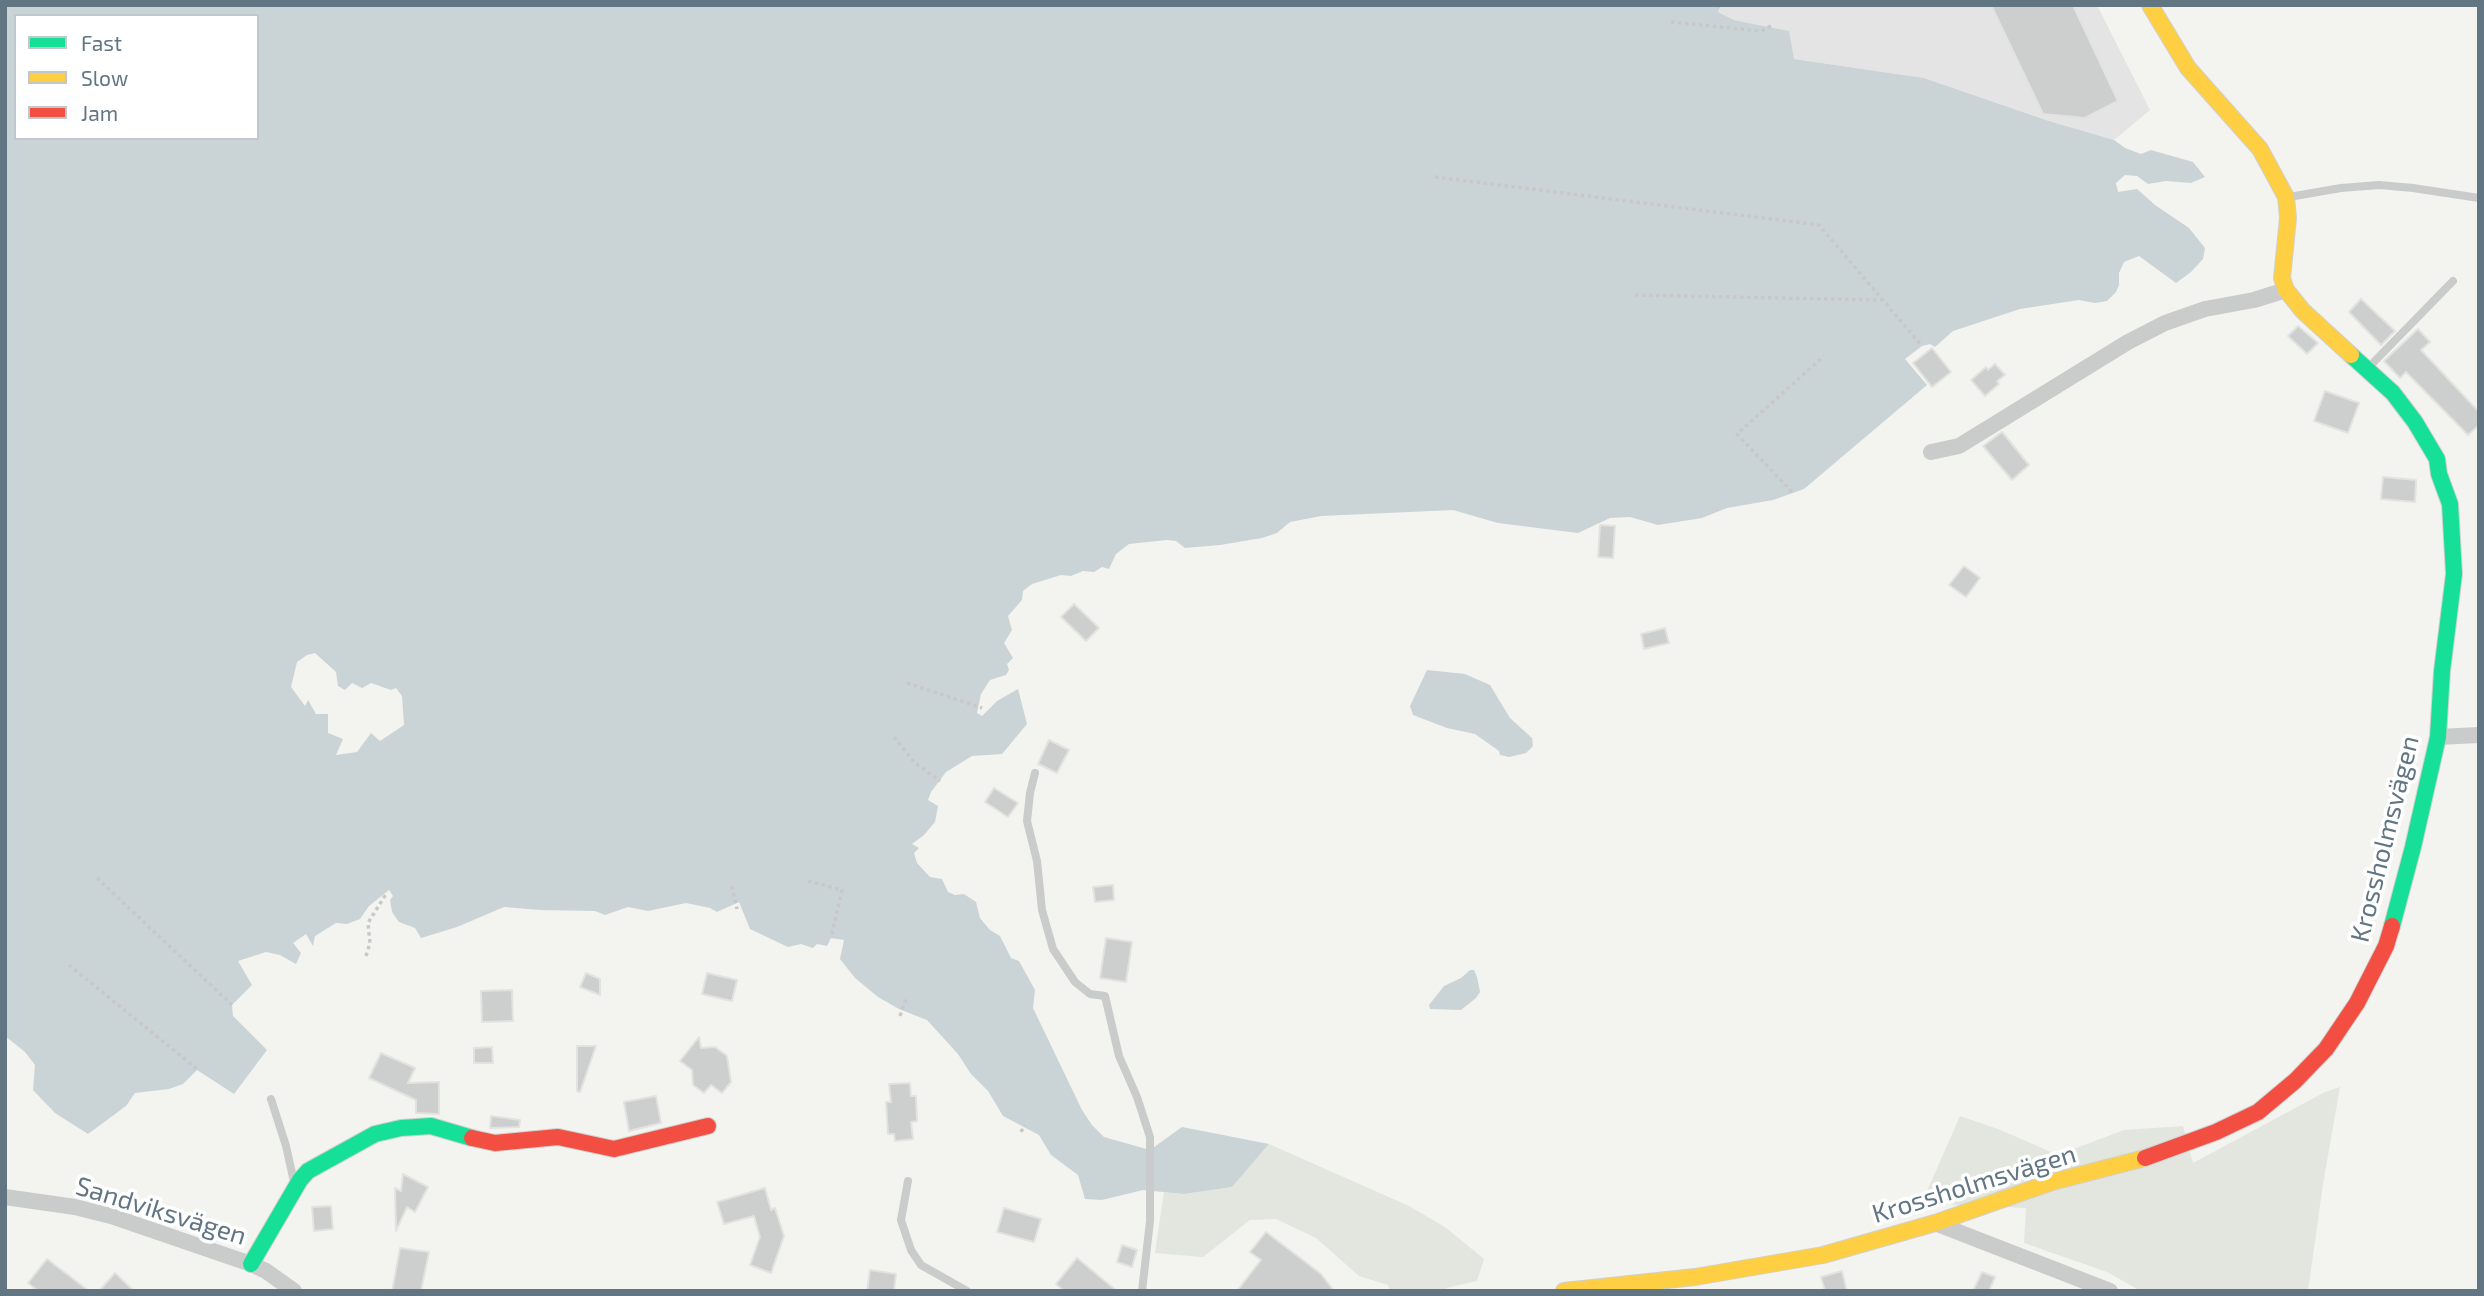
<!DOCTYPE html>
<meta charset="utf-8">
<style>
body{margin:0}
#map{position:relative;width:2484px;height:1296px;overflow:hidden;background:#f3f3f0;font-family:"Exo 2",sans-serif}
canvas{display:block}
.frame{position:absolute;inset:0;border:7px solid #617583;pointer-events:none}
.legend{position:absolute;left:14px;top:14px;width:245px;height:126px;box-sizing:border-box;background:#fff;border:2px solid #c0c8cd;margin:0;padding:9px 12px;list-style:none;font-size:21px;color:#617583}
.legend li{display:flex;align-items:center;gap:14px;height:35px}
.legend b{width:35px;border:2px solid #c0c8cd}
</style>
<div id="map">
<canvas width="2484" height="1296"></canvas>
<div class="frame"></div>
<ul class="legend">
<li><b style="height:9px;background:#16e098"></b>Fast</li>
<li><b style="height:9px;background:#ffcf43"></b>Slow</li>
<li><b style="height:9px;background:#f24e42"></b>Jam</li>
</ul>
</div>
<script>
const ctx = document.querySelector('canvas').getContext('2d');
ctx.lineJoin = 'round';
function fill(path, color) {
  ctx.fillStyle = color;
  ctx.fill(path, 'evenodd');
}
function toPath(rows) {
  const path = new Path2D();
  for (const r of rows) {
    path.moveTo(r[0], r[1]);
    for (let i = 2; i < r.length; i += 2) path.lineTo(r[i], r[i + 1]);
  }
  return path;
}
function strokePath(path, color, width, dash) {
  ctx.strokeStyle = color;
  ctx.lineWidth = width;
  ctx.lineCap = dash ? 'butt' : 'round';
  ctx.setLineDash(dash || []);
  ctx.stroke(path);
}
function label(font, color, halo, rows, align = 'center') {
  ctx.font = font + ' "Exo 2",sans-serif';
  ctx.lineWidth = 7;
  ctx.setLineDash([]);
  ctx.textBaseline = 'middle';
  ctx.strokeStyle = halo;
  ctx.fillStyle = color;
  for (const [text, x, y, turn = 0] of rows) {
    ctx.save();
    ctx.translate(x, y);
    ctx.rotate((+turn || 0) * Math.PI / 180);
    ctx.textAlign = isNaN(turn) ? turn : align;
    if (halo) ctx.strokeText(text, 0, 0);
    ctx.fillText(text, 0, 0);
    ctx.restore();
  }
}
const built = toPath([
 [1724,5,2097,5,2150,110,2114,140,2049,121,1924,78,1794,59,1788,31,1734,20,1718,12,1720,7]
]);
const green = toPath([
 [2340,1087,2323,1184,2308,1291,2141,1291,2107,1272,2024,1243,2026,1208,1937,1204,1924,1198,1960,1116,1998,1129,2058,1155,2124,1130,2183,1126,2193,1163,2325,1092],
 [1269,1144,1409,1206,1445,1227,1484,1259,1477,1281,1446,1288,1447,1291,1390,1291,1388,1285,1359,1276,1316,1238,1276,1219,1250,1220,1203,1257,1155,1253,1164,1192,1184,1194,1232,1187]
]);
const water = toPath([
 [5,5,1724,5,1720,7,1718,12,1734,20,1789,31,1794,59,1924,78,2049,121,2114,140,2125,148,2141,154,2151,150,2193,162,2205,177,2191,183,2166,181,2148,184,2137,176,2125,175,2116,183,2118,192,2137,189,2155,205,2189,228,2205,248,2203,259,2191,272,2176,283,2139,256,2124,262,2119,273,2119,285,2116,292,2107,301,2095,303,2079,300,2020,309,1953,331,1935,347,1930,344,1922,346,1905,359,1927,385,1804,489,1773,500,1727,508,1702,518,1658,525,1630,517,1610,518,1578,533,1498,523,1453,510,1321,516,1290,522,1277,533,1262,538,1220,545,1185,548,1176,541,1167,540,1129,544,1116,554,1109,569,1102,567,1094,572,1083,571,1071,576,1061,575,1032,584,1023,591,1022,600,1008,616,1012,630,1004,643,1013,658,1007,664,1009,670,1006,675,990,680,981,694,977,713,982,716,997,701,1018,689,1027,724,1002,754,972,756,946,772,931,792,928,800,938,806,935,822,924,835,912,844,919,848,914,853,917,863,930,877,942,879,948,892,955,895,964,894,976,902,980,918,990,930,1000,936,1011,958,1019,961,1035,990,1033,1008,1082,1110,1092,1125,1104,1137,1150,1150,1182,1127,1269,1144,1232,1187,1184,1194,1143,1190,1102,1200,1085,1199,1078,1175,1051,1155,1039,1135,1003,1116,988,1091,971,1074,958,1054,927,1020,899,1009,878,997,855,978,840,959,844,940,831,938,827,946,817,944,813,948,801,944,788,947,750,929,739,902,717,912,710,908,686,903,648,911,628,907,605,915,595,911,540,910,504,907,457,927,421,938,415,928,399,922,392,912,390,900,393,896,389,890,369,906,360,919,347,924,336,923,315,936,313,946,306,934,293,943,301,953,296,964,280,955,266,952,238,961,252,985,232,1005,233,1016,267,1050,234,1094,197,1070,183,1084,169,1089,135,1093,126,1106,88,1134,55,1113,33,1090,35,1065,25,1052,5,1036],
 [16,16,257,16,257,138,16,138],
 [315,653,336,672,338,686,345,690,352,683,362,688,371,683,391,690,396,688,402,696,404,725,380,741,371,733,357,752,336,755,343,739,328,733,328,714,316,714,308,700,305,706,291,687,297,662,307,655],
 [1427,670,1465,674,1490,685,1510,718,1532,738,1533,746,1526,753,1509,757,1500,755,1499,751,1475,734,1447,728,1413,715,1410,706],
 [1470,970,1474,970,1477,977,1480,992,1476,998,1461,1010,1430,1009,1429,1005,1444,986,1461,978]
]);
const building = toPath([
 [1991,5,2073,5,2118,101,2085,118,2043,114,1991,5],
 [2361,299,2395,331,2381,345,2349,312,2361,299],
 [2298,326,2318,343,2307,354,2288,336,2298,326],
 [2418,329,2430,342,2421,350,2479,412,2479,425,2468,435,2406,372,2400,378,2384,361,2418,329],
 [1932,348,1951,372,1932,387,1913,363,1932,348],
 [1995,364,2005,375,1997,381,1999,384,1985,396,1971,380,1986,367,1988,370,1995,364],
 [2325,391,2359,403,2348,433,2314,421,2325,391],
 [2002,432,2029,465,2012,480,1983,446,2002,432],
 [2383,477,2416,480,2415,502,2381,499,2383,477],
 [1600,525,1615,526,1613,558,1598,557,1600,525],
 [1964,566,1980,578,1966,597,1949,585,1964,566],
 [1074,604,1099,628,1086,641,1061,617,1074,604],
 [1665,628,1669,643,1644,649,1641,634,1665,628],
 [1049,740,1069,750,1057,773,1038,764,1049,740],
 [994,788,1018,803,1008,817,985,802,994,788],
 [1113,885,1114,900,1095,902,1093,887,1113,885],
 [1106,938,1132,942,1126,982,1100,978,1106,938],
 [586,973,600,979,600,995,580,987,586,973],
 [707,973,737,980,732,1001,702,994,707,973],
 [512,990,513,1021,482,1022,481,991,512,990],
 [699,1037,701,1048,715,1047,727,1056,731,1082,722,1093,711,1085,704,1093,693,1085,692,1070,680,1061,699,1037],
 [577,1046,596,1046,580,1092,577,1091,577,1046],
 [492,1047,493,1063,474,1063,474,1048,492,1047],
 [381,1053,415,1068,408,1083,439,1082,439,1114,416,1113,416,1100,369,1078,381,1053],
 [910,1083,911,1096,916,1096,917,1121,911,1122,913,1139,895,1141,894,1134,888,1134,886,1102,891,1102,889,1084,910,1083],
 [656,1096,661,1123,629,1131,624,1102,656,1096],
 [491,1116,520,1120,519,1127,490,1128,491,1116],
 [403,1174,428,1187,415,1212,407,1207,396,1231,395,1188,401,1191,403,1174],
 [765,1188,771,1210,775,1208,784,1236,771,1273,750,1265,760,1237,754,1216,724,1224,717,1202,765,1188],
 [331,1206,333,1229,314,1231,312,1207,331,1206],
 [1004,1208,1041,1219,1034,1242,997,1232,1004,1208],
 [1266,1232,1321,1274,1334,1291,1237,1291,1261,1260,1250,1252,1266,1232],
 [1122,1245,1137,1250,1132,1267,1117,1262,1122,1245],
 [400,1248,429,1252,421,1291,392,1291,400,1248],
 [1077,1258,1117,1291,1064,1291,1056,1284,1077,1258],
 [47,1259,89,1291,38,1291,28,1283,47,1259],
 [870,1270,896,1274,894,1291,867,1291,870,1270],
 [1842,1271,1847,1291,1825,1291,1821,1277,1842,1271],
 [1982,1272,1995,1277,1989,1291,1973,1291,1982,1272],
 [115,1273,134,1291,99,1291,115,1273]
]);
const path = toPath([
 [1717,5,1720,7],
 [1671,22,1761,31,1773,25],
 [1435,177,1819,225,1922,346],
 [1635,295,1881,300],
 [1792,492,1737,434,1824,356],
 [907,683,982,708],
 [894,737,915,763,940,781],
 [97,878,232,1005],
 [808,881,842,890,831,938],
 [732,886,737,909],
 [366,956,370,943,368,923,386,894],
 [69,965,197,1069],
 [900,1016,907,996],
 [1021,1132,1025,1125]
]);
const lane = toPath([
 [2289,197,2341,188,2379,185,2413,188,2479,198],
 [2368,368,2453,281],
 [1035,773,1030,793,1027,821,1037,861,1042,910,1053,949,1075,982,1090,994,1105,996,1119,1056,1137,1097,1150,1137,1150,1221,1142,1291],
 [271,1099,286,1146,294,1182],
 [908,1181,901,1220,911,1250,921,1265,967,1291]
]);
const street = toPath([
 [1931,452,1959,446,2128,342,2165,323,2205,309,2254,300,2286,290],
 [2438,737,2479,735],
 [5,1197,75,1207,111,1216,251,1264,266,1271,294,1291],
 [1935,1223,2110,1291]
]);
const fast = toPath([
 [2351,355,2393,393,2415,422,2437,459,2439,474,2450,504,2454,574,2442,671,2438,737,2413,847,2392,926],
 [251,1264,300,1180,308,1171,375,1134,401,1128,431,1126,472,1138]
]);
const slow = toPath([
 [2150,5,2188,68,2260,149,2286,197,2288,218,2282,278,2286,290,2303,311,2351,355],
 [1564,1291,1695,1277,1823,1255,1935,1223,2052,1182,2145,1158]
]);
const jam = toPath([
 [472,1138,495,1143,558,1137,614,1149,708,1126],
 [2145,1158,2216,1132,2258,1112,2295,1081,2326,1049,2357,1003,2386,946,2392,926]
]);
const streetNames = [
 ["Krossholmsvägen",2385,839,-76],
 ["Krossholmsvägen",1974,1184,-17],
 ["Sandviksvägen",161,1211,17]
];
fill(built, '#e3e4e3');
fill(green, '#e2e6de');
fill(water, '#cad4d6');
fill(building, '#cdcfce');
strokePath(building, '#e2e2e0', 2);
strokePath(fast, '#cfd1d0', 18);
strokePath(slow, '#cfd1d0', 18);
strokePath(jam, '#cfd1d0', 18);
strokePath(path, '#c8c8c9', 3.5, [3.5, 3.5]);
strokePath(lane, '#cacccc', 8);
strokePath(street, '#cacccc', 16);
strokePath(fast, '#16e098', 16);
strokePath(slow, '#ffcf43', 16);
strokePath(jam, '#f24e42', 16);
label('26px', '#617583', '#fff', streetNames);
</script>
